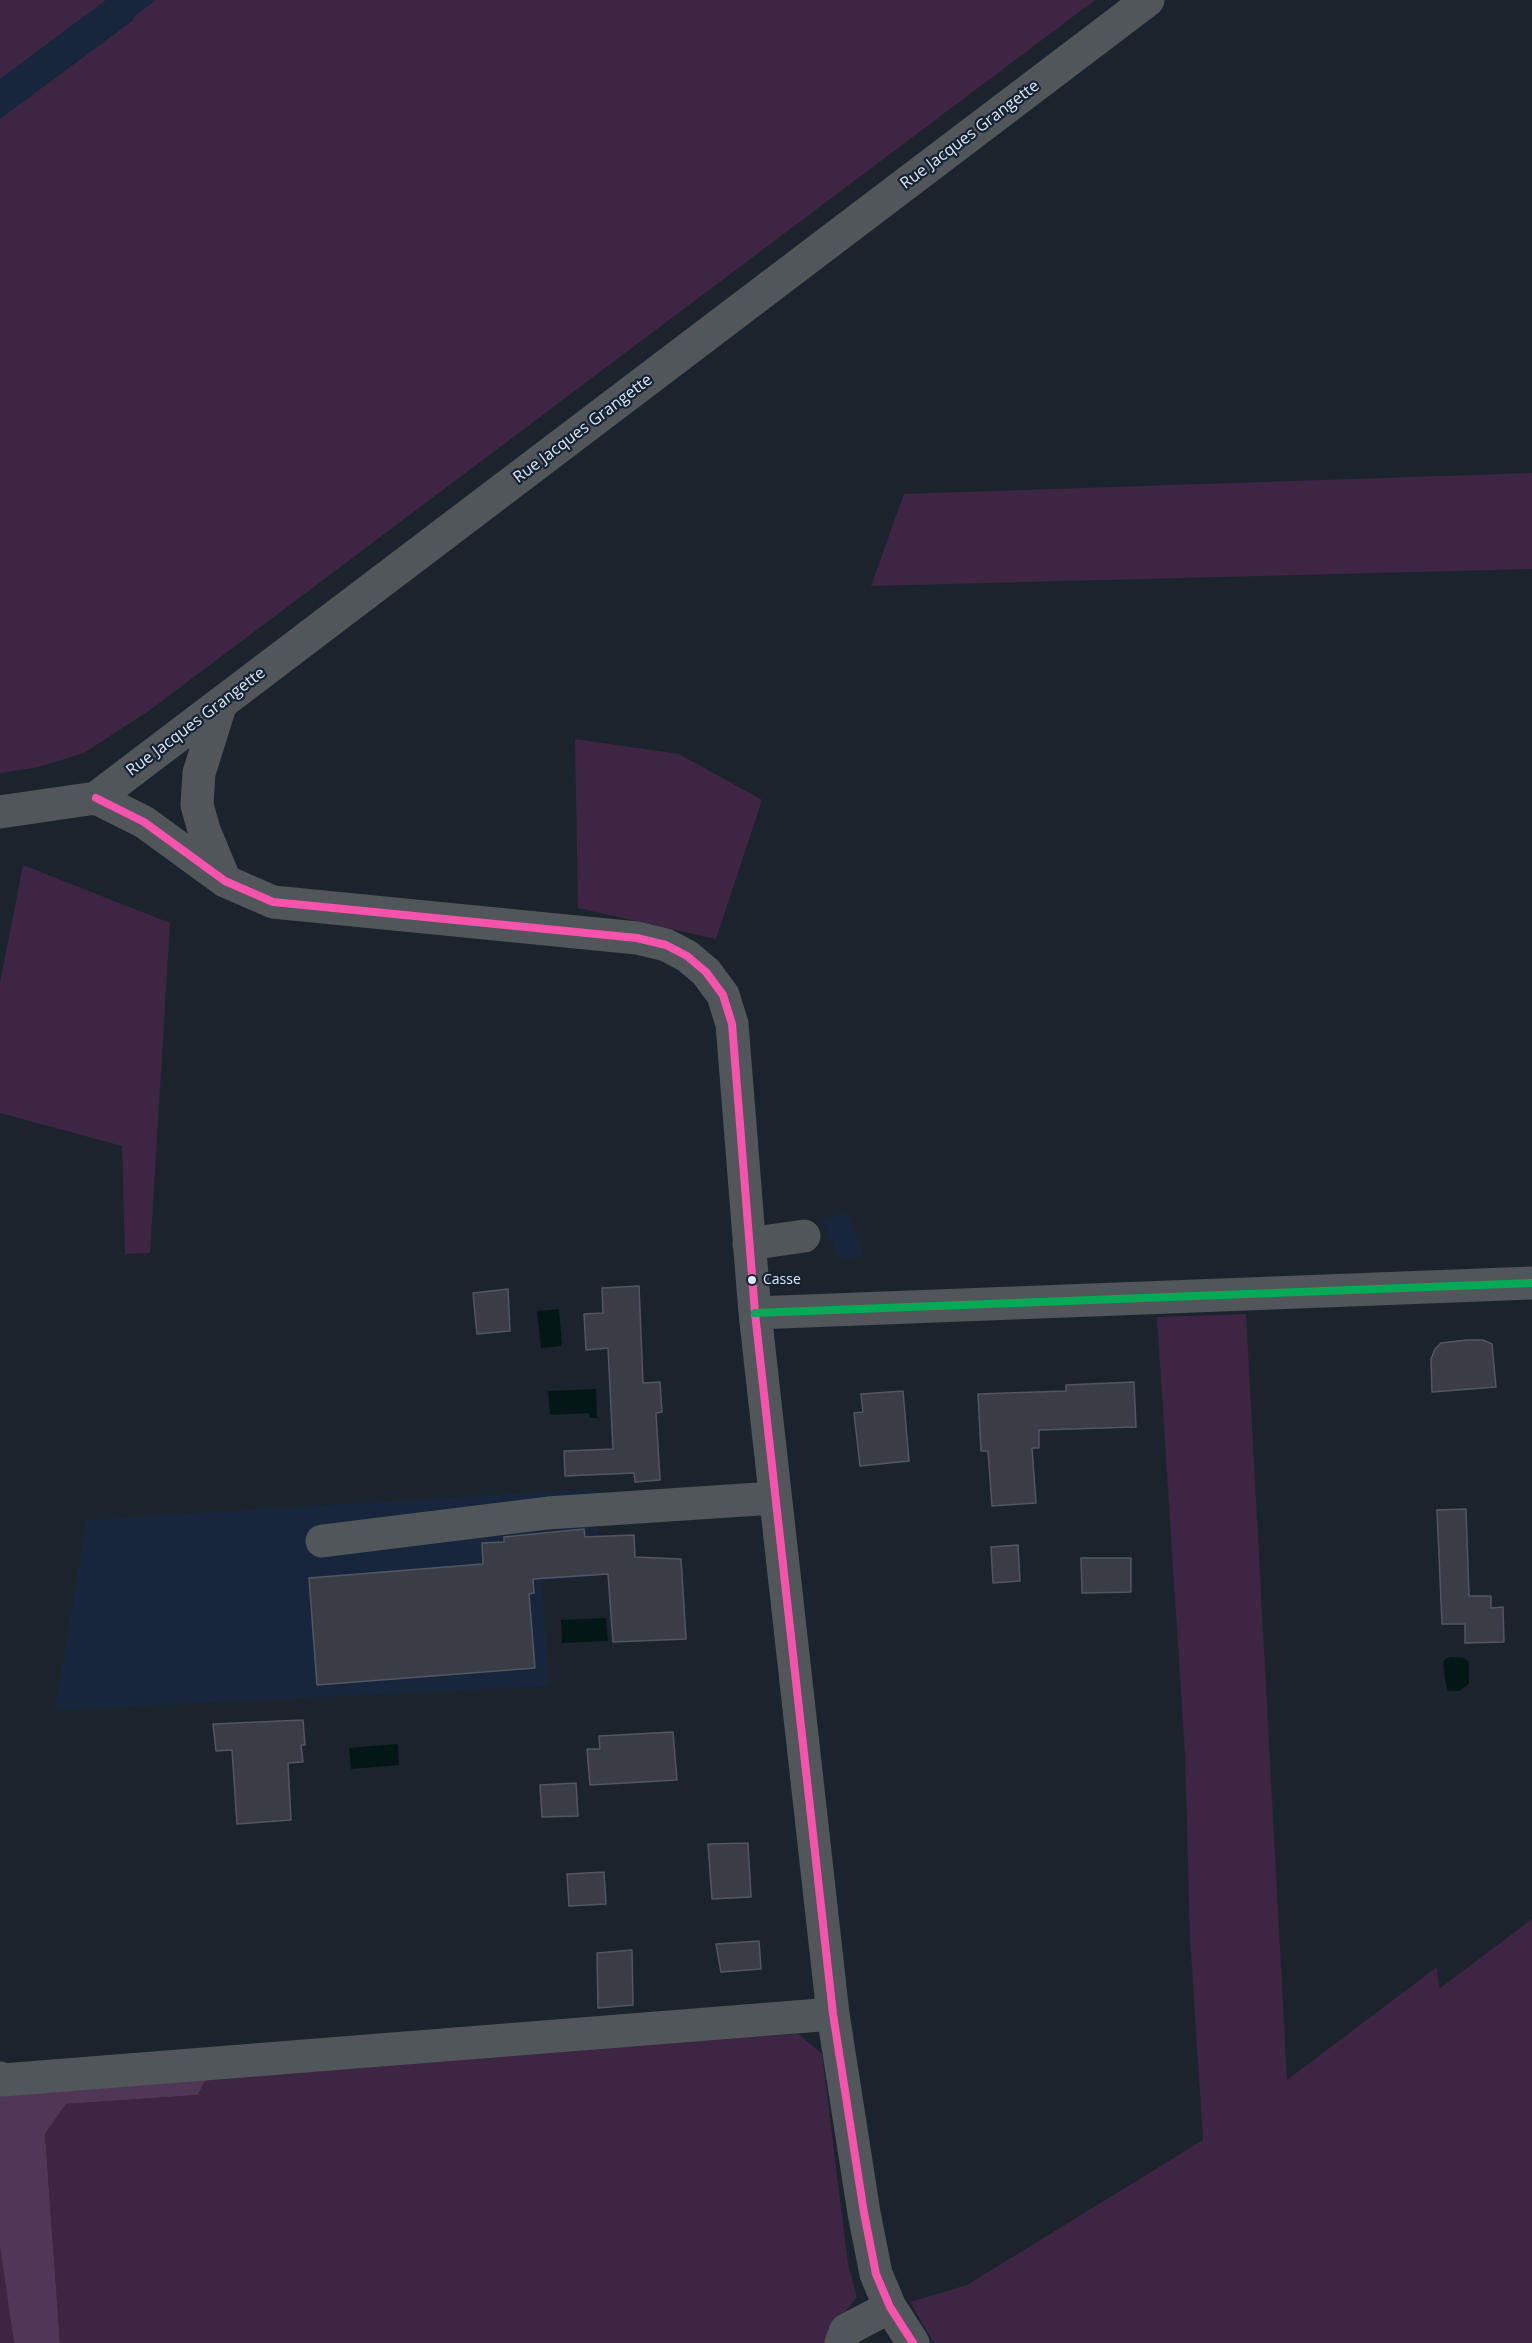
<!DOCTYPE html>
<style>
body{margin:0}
canvas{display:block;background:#1b232d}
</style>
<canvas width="1532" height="2343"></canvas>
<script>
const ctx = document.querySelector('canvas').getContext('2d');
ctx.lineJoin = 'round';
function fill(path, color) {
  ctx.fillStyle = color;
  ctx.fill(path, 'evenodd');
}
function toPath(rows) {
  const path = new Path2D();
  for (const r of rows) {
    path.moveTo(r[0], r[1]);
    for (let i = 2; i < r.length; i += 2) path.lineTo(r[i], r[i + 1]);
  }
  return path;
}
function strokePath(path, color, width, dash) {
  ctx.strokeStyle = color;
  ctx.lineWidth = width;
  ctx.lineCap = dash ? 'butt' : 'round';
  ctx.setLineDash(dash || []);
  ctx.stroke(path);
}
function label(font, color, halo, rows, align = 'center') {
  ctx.font = font + ' "Open Sans",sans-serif';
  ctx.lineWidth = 4.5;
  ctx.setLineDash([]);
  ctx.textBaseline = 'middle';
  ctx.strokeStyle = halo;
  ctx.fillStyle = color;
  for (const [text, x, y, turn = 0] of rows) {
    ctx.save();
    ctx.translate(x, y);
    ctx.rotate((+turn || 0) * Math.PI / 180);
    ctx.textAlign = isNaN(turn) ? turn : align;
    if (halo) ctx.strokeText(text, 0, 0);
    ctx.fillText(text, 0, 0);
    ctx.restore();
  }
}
const built = toPath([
 [0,0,156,0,136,15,132,21,0,119],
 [847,1213,864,1257,840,1258,821,1219],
 [596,1489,602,1575,542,1582,549,1686,55,1710,87,1520]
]);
const green = toPath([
 [0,0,106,0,0,79],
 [156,0,1095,0,150,710,84,753,39,767,0,773,0,119,132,21,136,15],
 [1532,473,1532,569,871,586,904,494],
 [575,739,679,754,762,800,716,939,578,908],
 [23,865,170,923,150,1253,125,1254,122,1146,0,1113,0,983],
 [1246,1314,1287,2080,1437,1967,1439,1989,1532,1919,1532,2343,934,2343,910,2302,967,2285,1203,2140,1190,1937,1185,1754,1157,1317],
 [798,2034,822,2054,848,2264,857,2297,827,2335,825,2343,60,2343,45,2134,66,2104,198,2095,210,2070],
 [0,2247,14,2343,0,2343]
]);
const forest = toPath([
 [210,2070,198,2095,66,2104,45,2134,60,2343,14,2343,0,2247,0,2093]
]);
const water = toPath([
 [559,1309,562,1346,541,1348,537,1311],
 [596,1389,597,1418,590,1418,589,1413,550,1415,548,1391],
 [606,1618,608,1641,562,1643,561,1620],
 [1450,1657,1464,1658,1469,1662,1469,1684,1459,1691,1448,1691,1446,1685,1443,1662,1445,1659],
 [398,1744,399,1765,351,1769,349,1748]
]);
const building = toPath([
 [639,1286,643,1383,660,1382,662,1412,656,1413,660,1480,635,1482,634,1473,565,1476,564,1451,613,1449,608,1348,586,1350,584,1314,603,1313,602,1288,639,1286],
 [508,1289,510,1331,477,1334,473,1293,508,1289],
 [1467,1340,1483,1340,1492,1344,1496,1387,1432,1392,1431,1359,1435,1349,1441,1343,1467,1340],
 [1134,1382,1136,1427,1039,1430,1039,1448,1032,1448,1036,1503,992,1506,988,1451,981,1451,978,1394,1066,1391,1066,1385,1134,1382],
 [903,1391,909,1461,860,1466,854,1413,863,1412,861,1394,903,1391],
 [1466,1509,1469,1596,1491,1596,1491,1608,1503,1607,1504,1642,1465,1643,1465,1624,1442,1624,1437,1510,1466,1509],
 [584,1529,585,1537,634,1535,635,1557,681,1559,686,1639,613,1642,608,1574,533,1579,534,1593,529,1594,535,1668,317,1685,309,1578,483,1564,482,1543,504,1542,504,1537,584,1529],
 [1018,1545,1020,1581,993,1583,991,1547,1018,1545],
 [1081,1558,1131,1558,1131,1592,1082,1593,1081,1558],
 [303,1720,305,1745,301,1745,303,1762,288,1763,291,1820,237,1824,232,1750,216,1751,213,1724,303,1720],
 [673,1732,677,1780,590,1785,587,1749,600,1749,599,1736,673,1732],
 [576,1783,578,1816,542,1817,540,1785,576,1783],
 [748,1843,751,1897,712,1899,708,1844,748,1843],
 [604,1872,606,1904,569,1906,567,1874,604,1872],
 [759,1941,761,1969,721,1972,716,1944,759,1941],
 [632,1950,633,2005,598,2008,597,1953,632,1950]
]);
const minor = toPath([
 [221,703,199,773,197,805,204,830,225,881],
 [96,798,144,822,225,881,273,902,637,938,666,945,687,956,706,972,723,995,732,1024,755,1313,833,2014,864,2213,876,2274,890,2307,913,2343],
 [0,812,96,798,1148,0],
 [749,1244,804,1236],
 [755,1313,1532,1283],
 [322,1541,548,1513,774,1498],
 [0,2078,3,2080,833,2014],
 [841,2343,846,2330,890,2307]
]);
const bus1 = toPath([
 [96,798,144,822,225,881,273,902,637,938,666,945,687,956,706,972,723,995,732,1024,755,1313,833,2014,864,2213,876,2274,890,2307,913,2343]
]);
const bus2 = toPath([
 [755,1313,1532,1283]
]);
const markers = [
 [752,1280,5,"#dfe8f5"]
];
const busNames = [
 ["Casse",763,1280]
];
const streetNames = [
 ["Rue Jacques Grangette",970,135,-37],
 ["Rue Jacques Grangette",583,429,-37],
 ["Rue Jacques Grangette",196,722,-37]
];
fill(built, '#17263d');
fill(green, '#3d2543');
fill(forest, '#503657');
fill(water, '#031717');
fill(building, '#3a3d46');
strokePath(building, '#535660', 1.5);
strokePath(minor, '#505659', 33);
strokePath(bus1, '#f653ac', 8);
strokePath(bus2, '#06aa56', 8);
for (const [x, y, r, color] of markers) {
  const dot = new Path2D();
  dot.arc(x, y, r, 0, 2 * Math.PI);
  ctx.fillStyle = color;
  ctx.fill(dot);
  strokePath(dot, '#142234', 2);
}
label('14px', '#dfe8f5', '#142234', busNames, 'left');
label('16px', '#dfe8f5', '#142234', streetNames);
</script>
